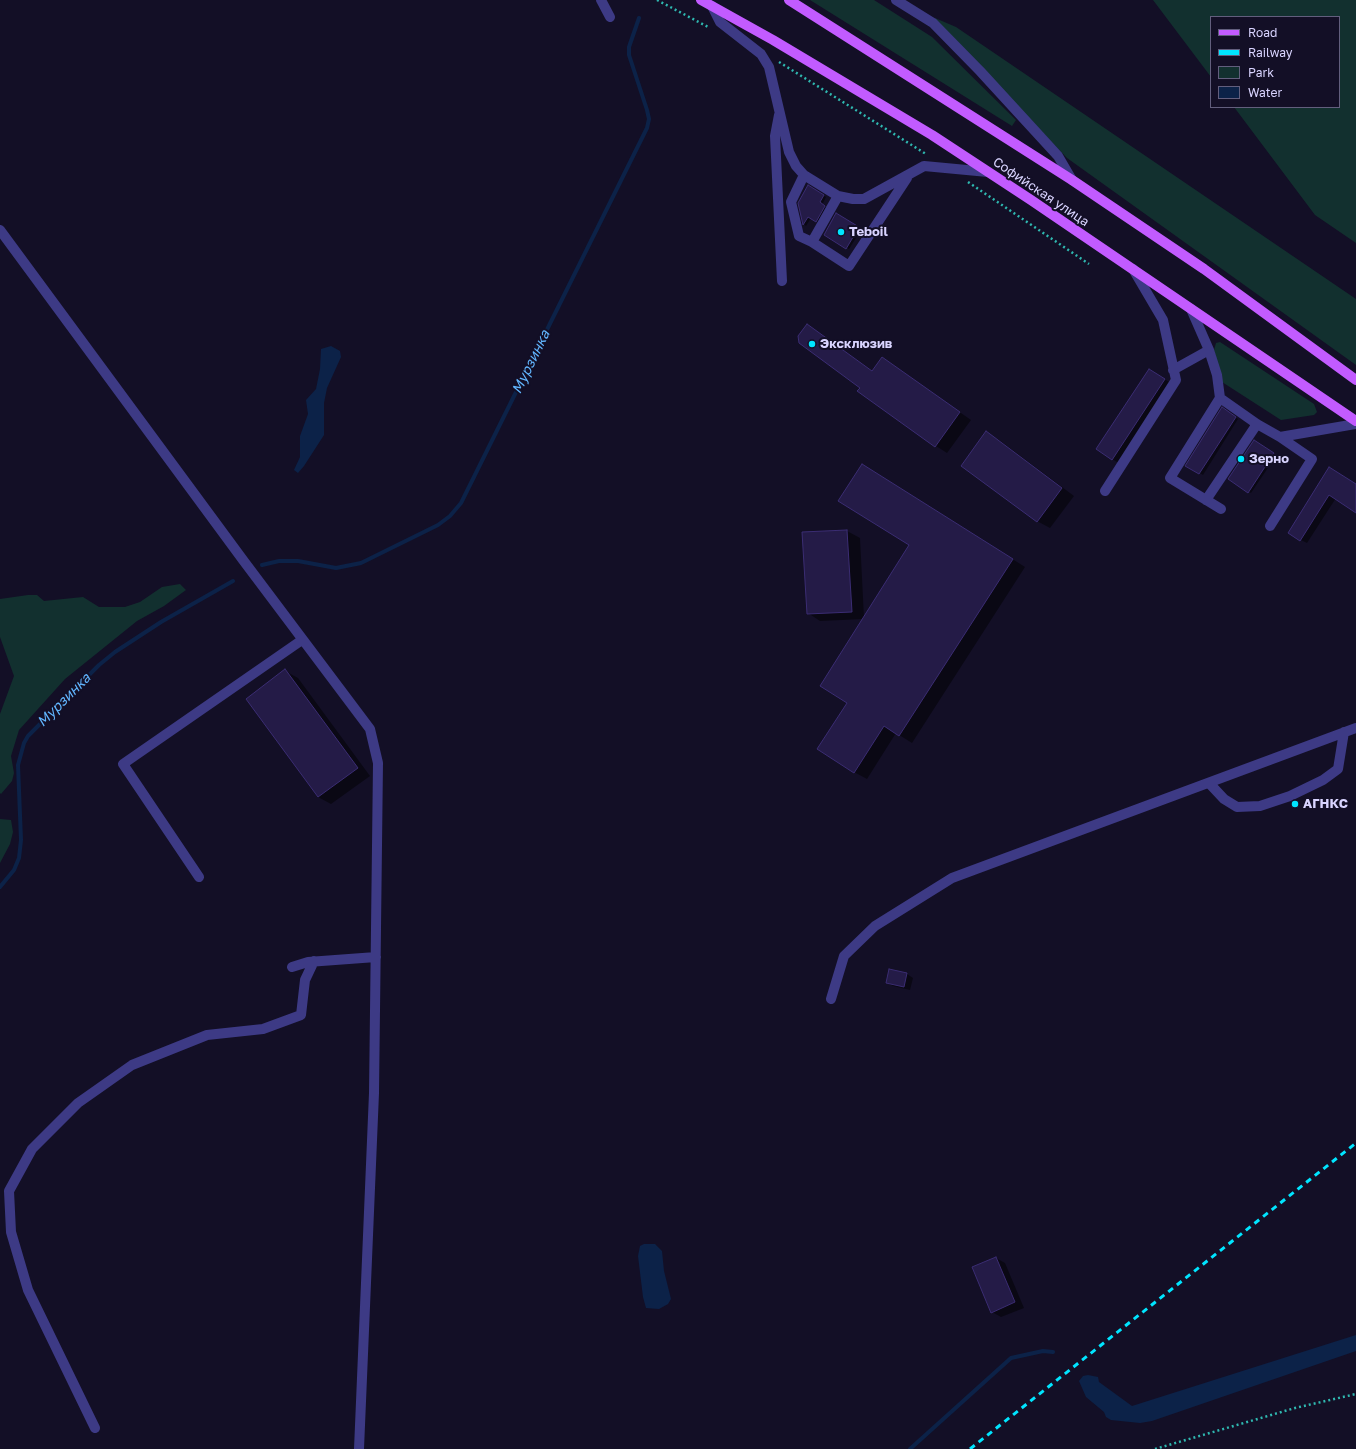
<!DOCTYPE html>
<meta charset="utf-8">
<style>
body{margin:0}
#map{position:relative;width:1356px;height:1449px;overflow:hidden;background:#130f26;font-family:"Golos Text",sans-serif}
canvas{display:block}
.legend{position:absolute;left:1210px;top:16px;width:130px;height:92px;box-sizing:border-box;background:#130f26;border:1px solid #625e7d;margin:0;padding:5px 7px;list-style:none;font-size:12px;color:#d9d4ff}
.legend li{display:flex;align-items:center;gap:8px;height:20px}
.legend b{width:20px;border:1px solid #625e7d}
</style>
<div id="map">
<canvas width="1356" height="1449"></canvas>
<ul class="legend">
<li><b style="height:5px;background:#c25bff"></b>Road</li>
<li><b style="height:5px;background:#00e5ff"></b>Railway</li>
<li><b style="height:11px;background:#12302f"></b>Park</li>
<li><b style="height:11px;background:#0c2248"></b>Water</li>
</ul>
</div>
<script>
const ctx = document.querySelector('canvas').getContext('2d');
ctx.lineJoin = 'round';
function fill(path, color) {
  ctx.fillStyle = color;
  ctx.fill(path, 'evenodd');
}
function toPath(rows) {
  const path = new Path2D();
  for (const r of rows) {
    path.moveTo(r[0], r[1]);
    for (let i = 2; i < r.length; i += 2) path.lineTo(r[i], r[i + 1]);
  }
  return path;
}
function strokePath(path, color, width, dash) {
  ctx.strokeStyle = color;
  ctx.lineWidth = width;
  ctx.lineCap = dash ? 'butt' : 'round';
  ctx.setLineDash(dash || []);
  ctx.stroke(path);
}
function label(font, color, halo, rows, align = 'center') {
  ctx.font = font + ' "Golos Text",sans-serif';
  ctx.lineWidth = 4;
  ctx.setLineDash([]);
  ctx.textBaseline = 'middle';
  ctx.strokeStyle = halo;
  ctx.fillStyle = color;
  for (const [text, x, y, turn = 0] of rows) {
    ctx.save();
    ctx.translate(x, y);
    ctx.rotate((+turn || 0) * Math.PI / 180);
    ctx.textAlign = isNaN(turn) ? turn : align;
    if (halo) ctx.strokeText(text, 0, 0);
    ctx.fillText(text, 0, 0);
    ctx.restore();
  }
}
const green = toPath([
 [810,0,874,0,932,37,1016,120,1012,126],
 [1153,0,1356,0,1356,243,1315,215,1234,107,1339,107,1339,17,1211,17,1211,77],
 [935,18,956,27,1356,299,1356,365,1067,158,934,19],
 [1220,342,1314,404,1317,412,1314,415,1281,420,1222,382,1214,350,1216,343],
 [180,584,186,590,164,606,137,621,65,679,19,730,11,756,14,773,12,781,1,794,0,793,0,714,14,676,0,637,0,599,28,595,37,595,44,601,83,597,99,607,125,607,140,602,162,587],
 [0,819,11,820,13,832,10,844,0,863]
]);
const water = toPath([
 [331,346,340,351,341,357,327,388,324,403,324,435,304,466,298,473,294,470,300,457,300,436,308,414,306,400,316,389,320,369,321,349],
 [644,1244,655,1244,662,1251,664,1271,671,1299,668,1304,659,1309,646,1308,643,1297,638,1256,640,1246],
 [1356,1335,1356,1351,1152,1421,1140,1423,1111,1420,1106,1417,1104,1412,1086,1397,1079,1381,1083,1376,1088,1375,1098,1377,1099,1382,1132,1406]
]);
const shadow = toPath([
 [809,187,826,197,822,205,827,208,819,223,811,218,806,226,804,224,799,203],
 [836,214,861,230,849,249,825,234],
 [807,325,873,371,882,358,971,420,947,453,936,446,861,387],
 [1158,375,1174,385,1122,465,1112,459],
 [1225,410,1238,419,1203,475,1187,465],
 [986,433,999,440,1074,496,1050,528,1037,521],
 [1254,442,1276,456,1251,493,1229,479],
 [1330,469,1356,486,1356,512,1336,498,1307,543,1301,540],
 [875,472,1025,567,912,743,896,733,867,779,854,772,848,703,864,619,820,621,808,613,803,533,847,531,860,538,864,618,910,545],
 [285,671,298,678,370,776,331,804,318,797],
 [907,974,913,978,910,990,893,986,887,983],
 [996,1258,1005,1263,1024,1308,1001,1317,992,1312]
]);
const stream = toPath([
 [262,565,279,561,298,561,336,568,361,563,438,525,450,516,461,503,647,128,649,119,647,110,629,55,629,47,639,18],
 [0,887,14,870,19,858,21,840,18,765,24,743,28,736,99,665,115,652,161,622,233,581],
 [910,1449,1011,1358,1043,1351,1053,1352]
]);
const building = toPath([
 [808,185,824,195,820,202,825,206,816,222,808,217,803,225,798,203,808,185],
 [836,213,859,227,846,249,824,235,836,213],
 [807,324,872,371,882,357,960,412,935,447,857,391,860,388,799,343,798,336,807,324],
 [1149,369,1165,379,1112,460,1096,449,1149,369],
 [1222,407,1236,417,1199,474,1185,466,1222,407],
 [986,431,1062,488,1037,522,961,466,986,431],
 [1254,440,1274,453,1248,493,1228,479,1254,440],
 [862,464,1013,559,899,736,884,726,854,773,817,749,847,703,820,686,909,545,838,501,862,464],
 [1329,467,1356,484,1356,513,1329,495,1300,541,1288,533,1329,467],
 [847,530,852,612,807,614,802,532,847,530],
 [285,669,358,768,318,797,246,699,285,669],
 [889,969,907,973,904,987,886,983,889,969],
 [996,1257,1015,1302,991,1313,972,1267,996,1257]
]);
const path = toPath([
 [657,0,710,28],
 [779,62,926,154],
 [968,182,1089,264],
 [1155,1449,1295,1408,1356,1394]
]);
const minor = toPath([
 [601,0,610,17],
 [896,0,933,23,980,71,1058,156,1072,180],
 [712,6,720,22,761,54,769,67,789,152,796,166,804,175],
 [779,115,775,136,782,281],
 [838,196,812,242,799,236,791,202,804,175,838,196,853,199,864,199,924,166,988,172],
 [0,230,243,560,370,729,378,763,374,1093,359,1449],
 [812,242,849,266,907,178],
 [1191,309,1209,350,1217,375,1220,398,1257,424,1280,437,1356,424],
 [1173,370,1209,350],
 [1220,398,1170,478,1221,509],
 [1105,491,1176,380,1163,320,1133,269],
 [1206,500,1257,424],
 [1270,526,1312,459,1280,437],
 [1209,783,1224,799,1237,807,1260,806,1290,796,1323,780,1338,769,1344,732],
 [199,877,123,764,302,640],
 [292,967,308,962,376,957],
 [831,999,844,956,875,926,952,878,1356,728],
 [95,1428,28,1290,11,1232,9,1191,32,1149,78,1103,132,1065,207,1035,263,1029,301,1015,305,980,314,961]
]);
const major = toPath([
 [701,0,773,40,932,135,1031,200,1356,421],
 [789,0,1072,180,1204,269,1356,380]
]);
const rail = toPath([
 [970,1449,1356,1143]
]);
const markers = [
 [841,232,4,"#00e5ff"],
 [812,344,4,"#00e5ff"],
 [1241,459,4,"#00e5ff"],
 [1295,804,4,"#00e5ff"]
];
const streetNames = [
 ["Софийская улица",1041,192,34]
];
const poiNames = [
 ["Teboil",849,232],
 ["Эксклюзив",820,344],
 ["Зерно",1249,459],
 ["АГНКС",1303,804]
];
const waterNames = [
 ["Мурзинка",531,362,-64],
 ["Мурзинка",64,700,-45]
];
fill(green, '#12302f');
fill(water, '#0c2248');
fill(shadow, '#0007');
strokePath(stream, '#0c2248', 4);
fill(building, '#241b47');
strokePath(building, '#3b2d73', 1);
strokePath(path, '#2fb8b0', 2.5, [2, 3]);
strokePath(minor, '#3d3a85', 10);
strokePath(major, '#c25bff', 10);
strokePath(rail, '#00e5ff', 3, [6, 5]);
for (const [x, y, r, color] of markers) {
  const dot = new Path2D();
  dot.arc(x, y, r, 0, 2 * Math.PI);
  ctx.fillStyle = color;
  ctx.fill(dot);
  strokePath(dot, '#130f26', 1.5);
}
label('13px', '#d9d4ff', '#130f26', streetNames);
label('bold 13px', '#d9d4ff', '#130f26', poiNames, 'left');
label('italic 14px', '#62b6ff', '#130f26', waterNames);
</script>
